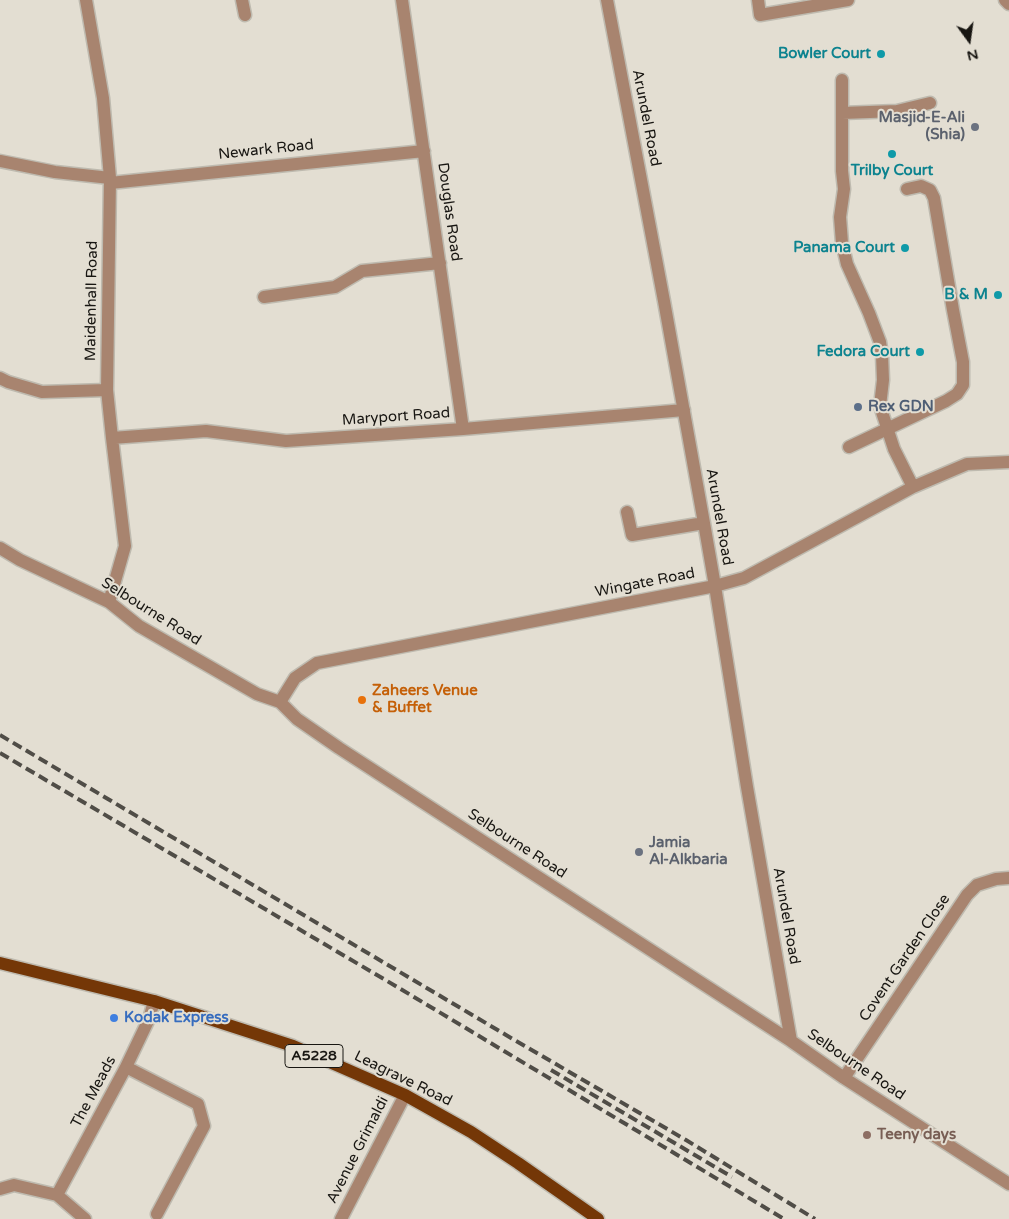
<!DOCTYPE html>
<style>
body{margin:0}
#map{position:relative;width:1009px;height:1219px;overflow:hidden;background:#e3ded2;font-family:"Varela Round",sans-serif}
canvas{display:block}
.north{position:absolute;left:944px;top:15px;width:50px;height:50px;-webkit-text-stroke:4px #e3ded2;paint-order:stroke;rotate:166deg;font-size:14px;font-weight:700;line-height:20px;text-align:center;color:#181612}
.north::after{content:'';display:block;margin:auto;width:18px;height:22px;background:#181612;clip-path:polygon(50% 0,100% 100%,50% 72%,0 100%)}
</style>
<div id="map">
<canvas width="1009" height="1219"></canvas>
<div class="north">N</div>
</div>
<script>
const ctx = document.querySelector('canvas').getContext('2d');
ctx.lineJoin = 'round';
function toPath(rows) {
  const path = new Path2D();
  for (const r of rows) {
    path.moveTo(r[0], r[1]);
    for (let i = 2; i < r.length; i += 2) path.lineTo(r[i], r[i + 1]);
  }
  return path;
}
function strokePath(path, color, width, dash) {
  ctx.strokeStyle = color;
  ctx.lineWidth = width;
  ctx.lineCap = dash ? 'butt' : 'round';
  ctx.setLineDash(dash || []);
  ctx.stroke(path);
}
function label(font, color, halo, rows, align = 'center') {
  ctx.font = font + ' "Varela Round",sans-serif';
  ctx.lineWidth = 4;
  ctx.setLineDash([]);
  ctx.textBaseline = 'middle';
  ctx.strokeStyle = halo;
  ctx.fillStyle = color;
  for (const [text, x, y, turn = 0] of rows) {
    ctx.save();
    ctx.translate(x, y);
    ctx.rotate((+turn || 0) * Math.PI / 180);
    ctx.textAlign = isNaN(turn) ? turn : align;
    if (halo) ctx.strokeText(text, 0, 0);
    ctx.fillText(text, 0, 0);
    ctx.restore();
  }
}
const minor = toPath([
 [86,0,103,98,110,178,107,390,112,438,125,546,109,602],
 [242,0,245,15],
 [402,0,463,429],
 [607,0,664,301,704,523,715,586,747,787,791,1041],
 [758,0,760,15,848,0],
 [1005,0,1009,4],
 [842,80,842,171,844,189,840,217,842,243,847,264,869,313,880,342,882,355,883,380,880,406,894,449,913,487],
 [842,113,897,111,930,103],
 [0,161,55,172,110,178],
 [110,183,424,151],
 [264,297,335,287,362,271,440,263],
 [0,378,8,382,42,392,107,390],
 [112,438,206,431,286,441,463,429,684,410],
 [849,447,946,401,957,394,963,385,963,362,953,310,934,198,930,190,921,186,907,189],
 [627,512,632,535,704,523],
 [0,548,20,560,109,602,139,626,257,694,280,702,297,719,339,748,791,1041,844,1078,1009,1184],
 [280,702,295,678,317,663,715,586,744,578,913,487,967,464,1009,462],
 [126,1067,198,1104,204,1126,157,1214],
 [844,1078,967,895,977,885,996,879,1009,878],
 [0,1189,14,1185,57,1195,85,1219],
 [57,1195,126,1067,149,1019,154,1001],
 [341,1219,405,1095]
]);
const major = toPath([
 [0,963,154,1001,293,1046,405,1095,471,1132,518,1163,598,1219]
]);
const rail = toPath([
 [0,735,506,1035,686,1140,815,1219],
 [0,753,399,988,784,1219],
 [551,1070,732,1177]
]);
const markers = [
 [881,54,5,"#0f9aa8"],
 [975,127,5,"#6b7280"],
 [892,154,5,"#0f9aa8"],
 [905,248,5,"#0f9aa8"],
 [998,295,5,"#0f9aa8"],
 [920,352,5,"#0f9aa8"],
 [858,407,5,"#5c6f8a"],
 [362,700,5,"#e8710a"],
 [639,852,5,"#6b7280"],
 [114,1018,5,"#3f7fe0"],
 [867,1135,5,"#8d6e63"]
];
const shields = [
 [314,1056,58]
];
const shieldNames = [
 ["A5228",314,1056]
];
const cultureNames = [
 ["Bowler Court",871,54],
 ["Trilby Court",892,171,"center"],
 ["Panama Court",895,248],
 ["B & M",988,295],
 ["Fedora Court",910,352]
];
const streetNames = [
 ["Arundel Road",646,118,79],
 ["Newark Road",266,150,-6],
 ["Douglas Road",449,212,82],
 ["Maidenhall Road",92,301,-89],
 ["Maryport Road",396,417,-4],
 ["Arundel Road",719,517,80],
 ["Wingate Road",645,583,-11],
 ["Selbourne Road",151,612,32],
 ["Selbourne Road",517,844,33],
 ["Arundel Road",786,916,80],
 ["Covent Garden Close",905,958,-56],
 ["Selbourne Road",856,1065,34],
 ["Leagrave Road",403,1079,26],
 ["The Meads",94,1092,-62],
 ["Avenue Grimaldi",358,1150,-63]
];
const worshipNames = [
 ["Masjid-E-Ali",965,118],
 ["(Shia)",965,135],
 ["Jamia",649,843,"left"],
 ["Al-Alkbaria",649,860,"left"]
];
const serviceNames = [
 ["Rex GDN",868,407]
];
const foodNames = [
 ["Zaheers Venue",372,691],
 ["& Buffet",372,708]
];
const shopNames = [
 ["Kodak Express",124,1018]
];
const educationNames = [
 ["Teeny days",877,1135]
];
strokePath(minor, '#bebaaf', 15);
strokePath(major, '#bebaaf', 15);
strokePath(minor, '#a8846f', 12);
strokePath(major, '#743707', 12);
strokePath(rail, '#504d47', 4, [10, 5]);
for (const [x, y, r, color] of markers) {
  const dot = new Path2D();
  dot.arc(x, y, r, 0, 2 * Math.PI);
  ctx.fillStyle = color;
  ctx.fill(dot);
  strokePath(dot, '#e3ded2', 2);
}
for (const [x, y, w] of shields) {
  const box = new Path2D();
  box.roundRect(x - w / 2, y - 11.5, w, 23, 4);
  ctx.fillStyle = '#e3ded2';
  ctx.fill(box);
  strokePath(box, '#181612', 1);
}
label('bold 14px', '#181612', null, shieldNames);
label('bold 15px', '#0d838f', '#e3ded2', cultureNames, 'right');
label('15px', '#181612', '#e3ded2', streetNames);
label('bold 15px', '#5b616d', '#e3ded2', worshipNames, 'right');
label('bold 15px', '#4e5e75', '#e3ded2', serviceNames, 'left');
label('bold 15px', '#c56008', '#e3ded2', foodNames, 'left');
label('bold 15px', '#366cbe', '#e3ded2', shopNames, 'left');
label('bold 15px', '#785e54', '#e3ded2', educationNames, 'left');
</script>
